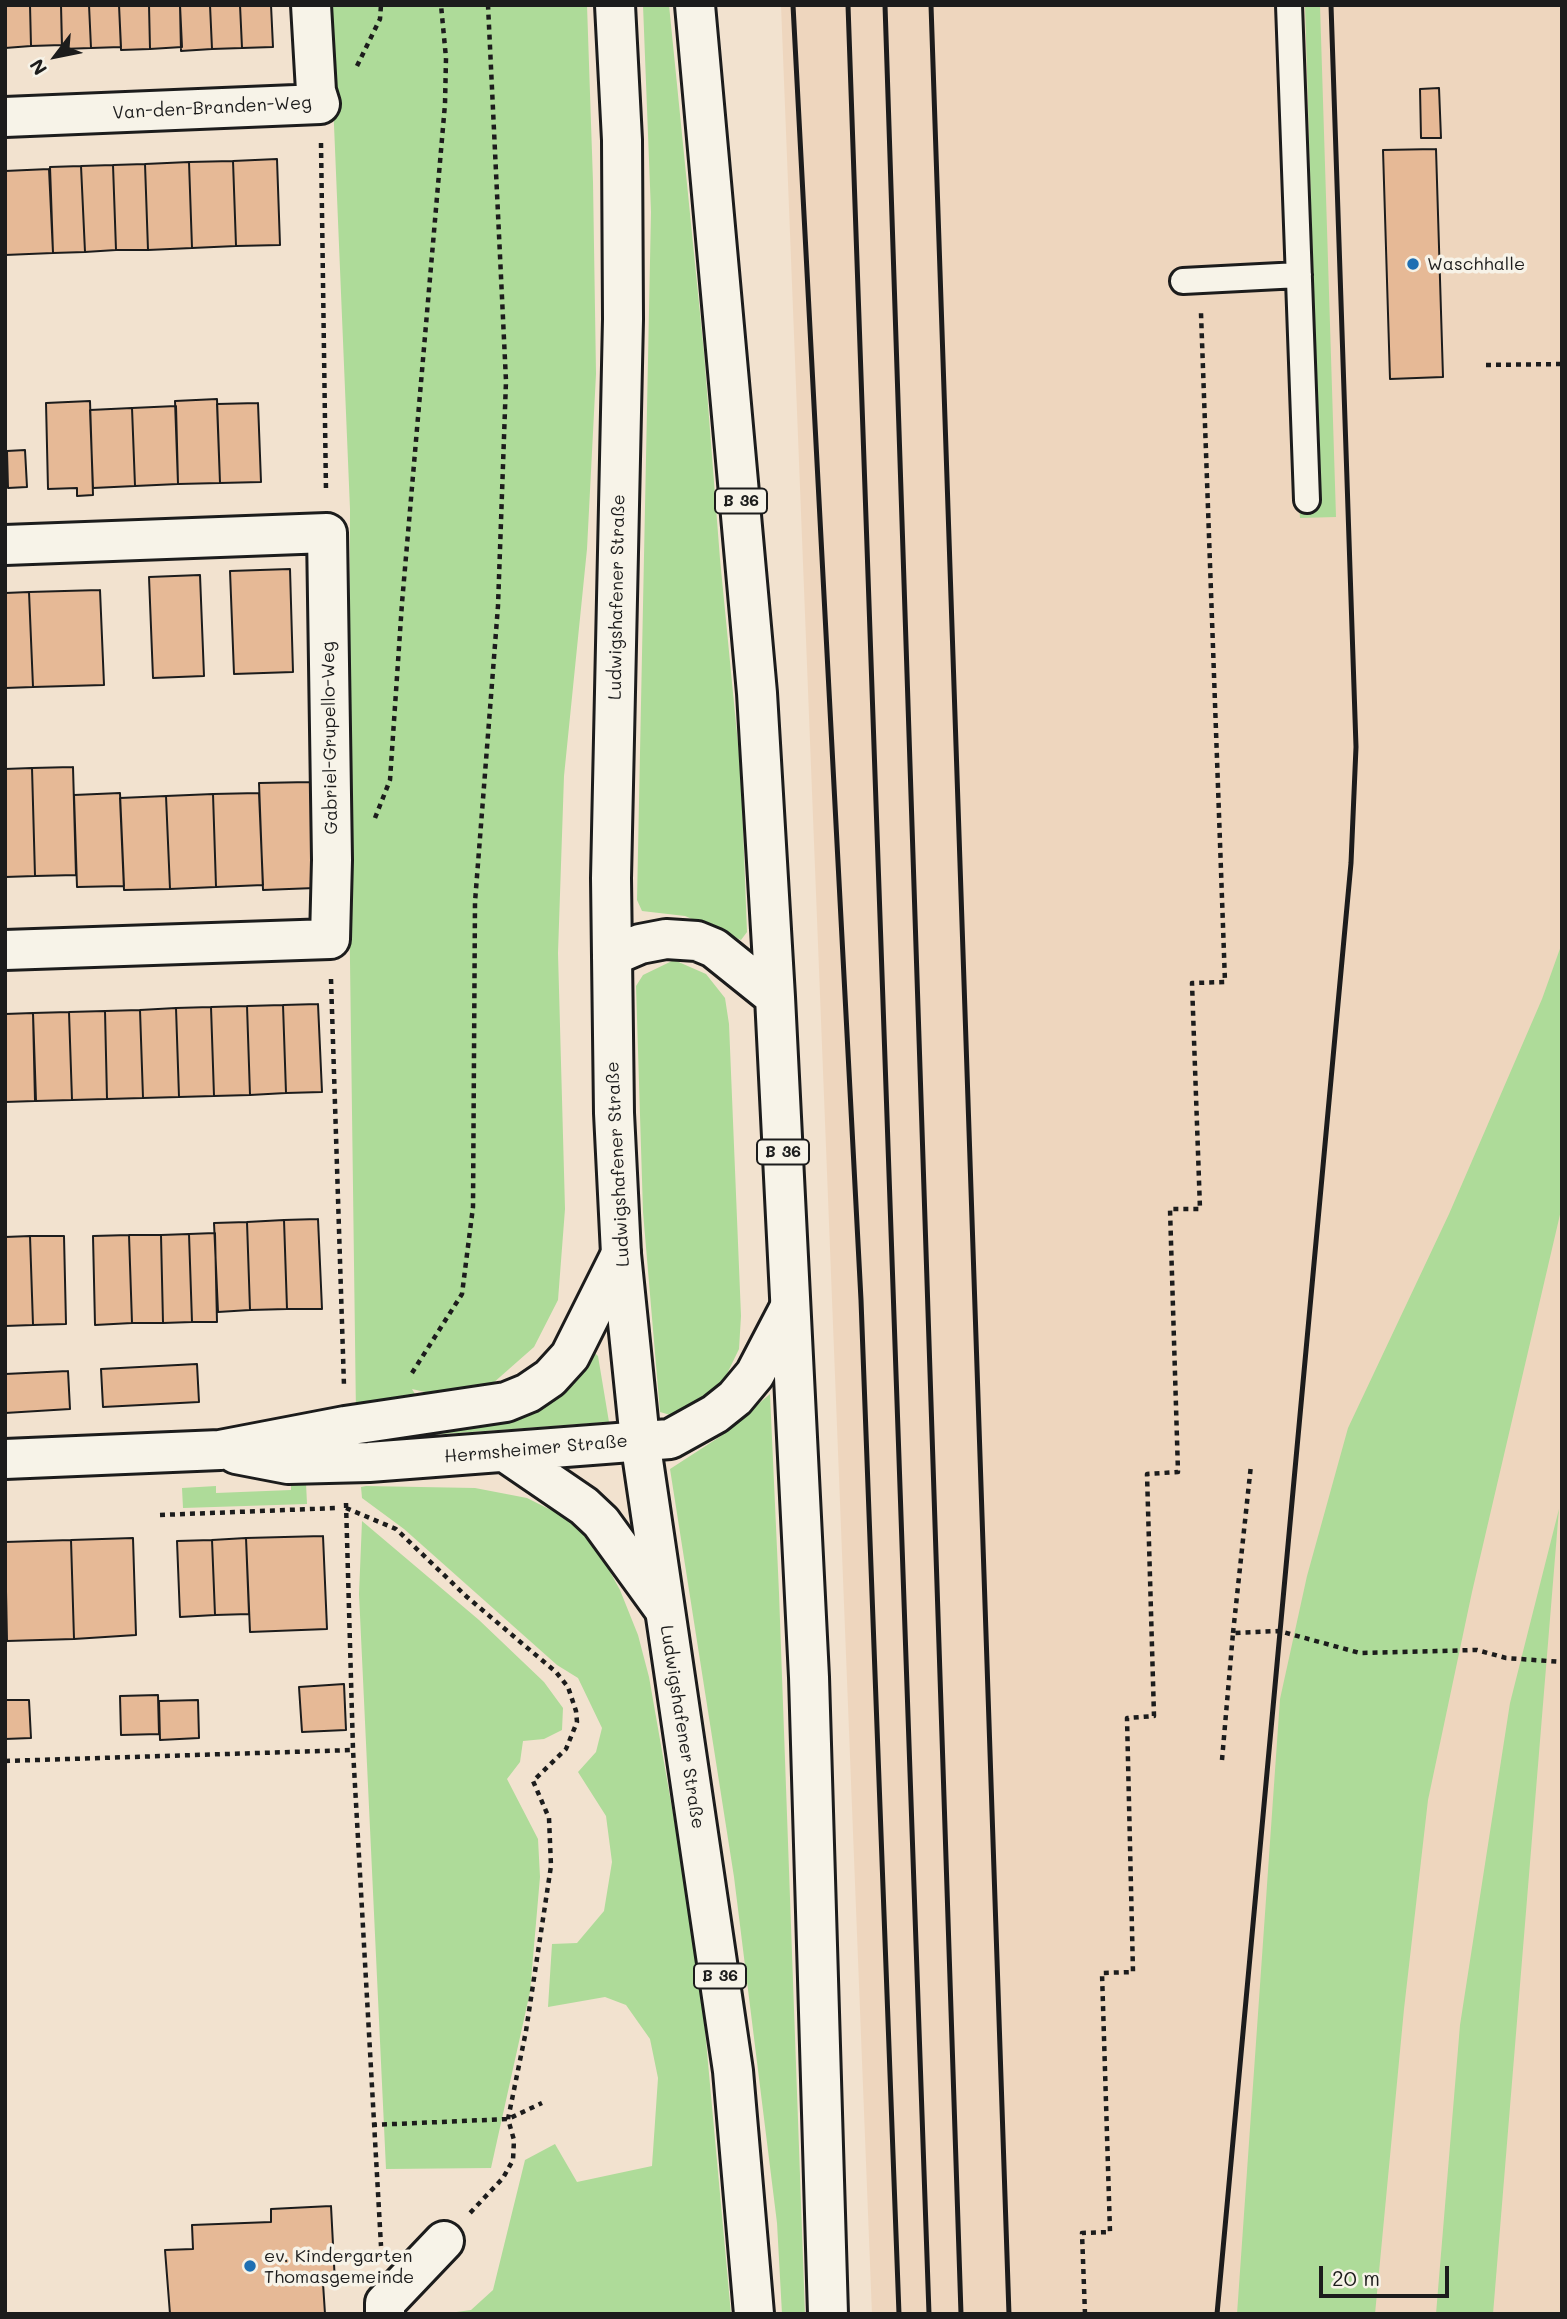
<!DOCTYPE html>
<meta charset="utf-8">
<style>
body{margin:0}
#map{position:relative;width:1567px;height:2319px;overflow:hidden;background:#f2e2cf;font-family:Mali,sans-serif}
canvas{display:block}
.frame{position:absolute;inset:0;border:7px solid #1c1c1c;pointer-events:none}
.north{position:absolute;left:21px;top:21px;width:70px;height:70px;-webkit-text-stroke:5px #f7f3e8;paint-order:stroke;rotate:238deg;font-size:19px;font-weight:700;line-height:28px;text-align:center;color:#1c1c1c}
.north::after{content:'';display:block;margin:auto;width:24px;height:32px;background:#1c1c1c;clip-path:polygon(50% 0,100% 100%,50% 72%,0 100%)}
.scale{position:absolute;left:1319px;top:2266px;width:130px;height:32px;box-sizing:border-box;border:4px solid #1c1c1c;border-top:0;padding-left:9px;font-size:21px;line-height:24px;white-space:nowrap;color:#1c1c1c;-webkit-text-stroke:5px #f7f3e8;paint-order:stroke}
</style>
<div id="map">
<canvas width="1567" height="2319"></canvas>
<div class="frame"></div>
<div class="north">N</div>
<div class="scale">20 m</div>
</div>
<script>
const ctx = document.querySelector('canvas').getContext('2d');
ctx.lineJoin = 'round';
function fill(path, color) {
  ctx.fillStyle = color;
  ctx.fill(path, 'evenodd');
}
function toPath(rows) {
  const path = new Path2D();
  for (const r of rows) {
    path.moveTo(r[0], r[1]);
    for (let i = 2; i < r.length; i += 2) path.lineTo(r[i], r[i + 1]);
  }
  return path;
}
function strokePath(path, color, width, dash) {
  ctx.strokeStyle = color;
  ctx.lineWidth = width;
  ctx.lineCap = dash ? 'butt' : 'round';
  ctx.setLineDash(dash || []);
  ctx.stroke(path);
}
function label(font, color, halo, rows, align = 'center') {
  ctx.font = font + ' Mali,sans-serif';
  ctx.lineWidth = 7;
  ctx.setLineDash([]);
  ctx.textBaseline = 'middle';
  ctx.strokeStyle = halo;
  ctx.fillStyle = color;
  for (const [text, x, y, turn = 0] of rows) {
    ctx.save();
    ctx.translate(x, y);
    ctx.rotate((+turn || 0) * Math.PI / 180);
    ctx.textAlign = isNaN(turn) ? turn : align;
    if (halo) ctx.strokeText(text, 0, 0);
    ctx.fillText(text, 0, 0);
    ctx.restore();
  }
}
const built = toPath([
 [781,5,1562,5,1562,2314,872,2314]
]);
const green = toPath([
 [329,5,587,5,593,182,596,374,587,549,564,776,558,953,565,1209,558,1300,534,1347,492,1384,451,1398,412,1389,418,1399,356,1414,349,886,350,509],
 [643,5,669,5,704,353,720,559,741,775,747,932,741,940,685,916,642,911,637,900,651,212],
 [1305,5,1320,5,1336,517,1300,518,1299,506,1320,505],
 [1562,943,1562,1206,1472,1592,1428,1800,1404,2009,1375,2314,1237,2314,1280,1699,1307,1576,1348,1428,1449,1214,1542,999],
 [674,960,706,974,725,998,729,1024,741,1316,739,1349,725,1378,700,1403,677,1417,660,1412,643,1212,636,986,643,975],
 [591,1349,598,1356,609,1422,388,1438,367,1451,350,1435,510,1410],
 [770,1394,779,1593,805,2314,782,2314,777,2223,734,1877,670,1469,721,1436],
 [291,1483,306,1483,307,1504,183,1508,182,1488,216,1486,216,1493,291,1490],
 [366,1486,475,1488,527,1498,571,1520,597,1548,620,1590,638,1635,649,1677,682,1865,704,2019,731,2314,442,2314,471,2310,493,2290,525,2160,555,2144,577,2182,652,2166,658,2078,650,2039,626,2005,605,1997,548,2007,552,1944,577,1943,604,1911,612,1862,606,1816,578,1772,596,1752,602,1728,578,1678,557,1665,404,1529,362,1498,361,1487],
 [1559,1509,1493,2314,1436,2314,1460,2025,1510,1703],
 [362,1521,479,1620,544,1682,563,1708,562,1730,544,1739,523,1741,520,1762,507,1779,538,1839,540,1877,530,1992,491,2168,386,2169,359,1594]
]);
const building = toPath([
 [5,5,30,5,31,46,5,48,5,5],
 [30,5,61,5,62,45,31,46,30,5],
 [61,5,89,5,91,48,62,49,61,5],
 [89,5,119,5,121,47,91,48,89,5],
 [119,5,149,5,150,49,121,50,119,5],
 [149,5,180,5,182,47,150,49,149,5],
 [180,5,210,5,212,49,181,51,180,5],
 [210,5,240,5,242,48,212,49,210,5],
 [240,5,271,5,273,47,242,48,240,5],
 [1439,88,1441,138,1421,138,1420,89,1439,88],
 [1436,149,1443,377,1390,379,1383,150,1436,149],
 [277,159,280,245,236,246,233,161,277,159],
 [233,161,236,246,192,248,189,162,233,161],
 [189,162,192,248,148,250,145,164,189,162],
 [145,164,148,250,116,250,113,165,145,164],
 [113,165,116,250,85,252,81,166,113,165],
 [81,166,85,252,53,253,50,167,81,166],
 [49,169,53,253,5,255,5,171,49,169],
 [217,399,220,483,178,484,175,401,217,399],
 [90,401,93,495,77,496,77,488,48,489,46,403,90,401],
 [258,403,261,482,220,483,217,404,258,403],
 [176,406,178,484,135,486,132,408,176,406],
 [132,408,135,486,93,488,90,410,132,408],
 [25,450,27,487,8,488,7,451,25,450],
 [290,569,293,672,234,674,230,571,290,569],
 [200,575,204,676,153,678,149,577,200,575],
 [100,590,104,685,33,687,29,592,100,590],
 [29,592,33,687,5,688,5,593,29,592],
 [73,767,76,875,35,876,32,768,73,767],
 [32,768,35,876,5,877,5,769,32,768],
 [310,782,315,888,263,890,259,783,310,782],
 [120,793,124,886,77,887,74,795,120,793],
 [259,793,263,885,216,887,213,794,259,793],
 [213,794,216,887,170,889,166,796,213,794],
 [166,796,170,889,124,890,120,798,166,796],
 [318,1004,322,1092,286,1093,283,1005,318,1004],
 [283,1005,286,1093,250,1095,247,1006,283,1005],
 [247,1006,250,1095,214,1096,211,1007,247,1006],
 [211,1007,214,1096,179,1097,176,1008,211,1007],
 [176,1008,179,1097,143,1098,140,1010,176,1008],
 [140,1010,143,1098,107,1099,105,1011,140,1010],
 [105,1011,107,1099,72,1100,69,1012,105,1011],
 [69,1012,72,1100,36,1101,33,1013,69,1012],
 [33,1013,35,1101,5,1102,5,1014,33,1013],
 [318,1219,322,1309,287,1309,284,1220,318,1219],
 [284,1220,287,1309,250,1310,247,1222,284,1220],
 [247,1222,250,1310,218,1312,214,1223,247,1222],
 [215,1233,217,1322,192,1322,189,1234,215,1233],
 [189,1234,192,1322,163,1323,161,1235,189,1234],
 [129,1235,132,1323,95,1325,93,1236,129,1235],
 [129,1235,161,1235,163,1323,132,1323,129,1235],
 [30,1236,64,1236,66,1324,33,1325,30,1236],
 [30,1236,33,1325,5,1326,5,1237,30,1236],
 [197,1364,199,1402,103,1407,101,1369,197,1364],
 [68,1371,70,1409,5,1413,5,1374,68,1371],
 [323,1536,327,1629,250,1632,246,1538,323,1536],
 [133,1538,136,1635,74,1639,71,1540,133,1538],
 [246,1538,249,1614,215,1615,212,1540,246,1538],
 [71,1540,74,1639,7,1641,5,1542,71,1540],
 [212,1540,215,1615,180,1617,177,1541,212,1540],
 [344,1684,346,1730,302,1732,299,1687,344,1684],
 [158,1695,159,1734,121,1735,120,1696,158,1695],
 [5,1700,29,1700,31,1738,5,1739,5,1700],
 [198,1700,199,1738,160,1740,159,1701,198,1700],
 [331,2206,335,2283,323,2283,325,2314,170,2314,165,2250,193,2249,192,2225,271,2222,271,2209,331,2206]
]);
const path = toPath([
 [357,66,380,19,381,5],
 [321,143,326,491],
 [1486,365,1562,364],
 [375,818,390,780,402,603,445,104,446,58,441,5],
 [331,979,344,1386],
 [412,1373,462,1294,473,1207,475,902,498,606,506,381,488,5],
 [346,1503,353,1750,381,2246],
 [346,1508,396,1529,467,1597,556,1672,568,1687,576,1711,577,1722,566,1749,533,1781,549,1818,551,1866,526,2031,508,2119,514,2140,513,2160,503,2178,470,2213],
 [160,1515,337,1508],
 [1233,1633,1251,1465],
 [1222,1760,1233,1633,1279,1631,1360,1653,1477,1650,1506,1658,1562,1662],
 [5,1761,353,1750],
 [372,2125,508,2119,542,2103],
 [1085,2314,1082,2233,1110,2232,1102,1973,1133,1972,1127,1718,1154,1716,1147,1474,1178,1472,1170,1209,1200,1209,1192,983,1225,982,1201,313]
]);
const service = toPath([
 [1289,5,1307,500],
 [1183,281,1299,275]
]);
const minor = toPath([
 [5,117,320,104,316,91,311,5],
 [5,545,327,533,332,860,330,939,5,950],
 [385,2314,385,2303,444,2241]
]);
const tertiary = toPath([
 [505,1452,584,1506,601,1522,664,1609],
 [236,1454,288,1464,369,1462,670,1439,715,1414,735,1398,755,1374,790,1307],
 [5,1459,220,1450,345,1426,506,1402,528,1393,550,1378,570,1356,621,1254]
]);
const primary = toPath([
 [615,5,622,140,623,319,611,878,614,1113,621,1254,640,1440,733,2071,754,2314],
 [695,5,757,693,775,997,809,1677,828,2314],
 [612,956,640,944,666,939,697,941,714,948,775,997]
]);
const rail = toPath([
 [793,5,861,1300,899,2314],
 [848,5,929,2314],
 [885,5,961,2314],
 [931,5,1009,2314],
 [1217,2314,1351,863,1356,747,1331,5]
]);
const markers = [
 [1413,264,7,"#1f6fb2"],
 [250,2266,7,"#1f6fb2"]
];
const shields = [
 [741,501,52],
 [783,1152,52],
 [720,1976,52]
];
const shieldNames = [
 ["B 36",741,501],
 ["B 36",783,1152],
 ["B 36",720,1976]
];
const streetNames = [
 ["Van-den-Branden-Weg",212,108,-3],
 ["Ludwigshafener Straße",617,597,-89],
 ["Gabriel-Grupello-Weg",330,738,-91],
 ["Ludwigshafener Straße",618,1164,-93],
 ["Hermsheimer Straße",536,1449,-5],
 ["Ludwigshafener Straße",682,1727,81]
];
const poiNames = [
 ["Waschhalle",1427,264],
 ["ev. Kindergarten",264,2256],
 ["Thomasgemeinde",264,2277]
];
fill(built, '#eed6be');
fill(green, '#aedb99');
fill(building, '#e6b996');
strokePath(building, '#1c1c1c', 2);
strokePath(service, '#1c1c1c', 30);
strokePath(minor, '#1c1c1c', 44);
strokePath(tertiary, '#1c1c1c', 44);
strokePath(primary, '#1c1c1c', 44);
strokePath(path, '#1c1c1c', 4.5, [5, 5]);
strokePath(service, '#f7f3e8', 24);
strokePath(minor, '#f7f3e8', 38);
strokePath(tertiary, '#f7f3e8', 38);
strokePath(primary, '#f7f3e8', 38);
strokePath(rail, '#1c1c1c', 5);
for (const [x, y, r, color] of markers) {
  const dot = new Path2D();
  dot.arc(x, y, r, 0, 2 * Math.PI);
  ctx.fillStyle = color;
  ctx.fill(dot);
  strokePath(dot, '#f7f3e8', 2.5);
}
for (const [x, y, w] of shields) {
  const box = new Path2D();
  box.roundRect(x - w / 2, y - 12.5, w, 25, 5);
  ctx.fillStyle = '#f7f3e8';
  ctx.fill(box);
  strokePath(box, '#1c1c1c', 2);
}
label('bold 16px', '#1c1c1c', null, shieldNames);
label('18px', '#1c1c1c', '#f7f3e8', streetNames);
label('18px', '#1c1c1c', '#f7f3e8', poiNames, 'left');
</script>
